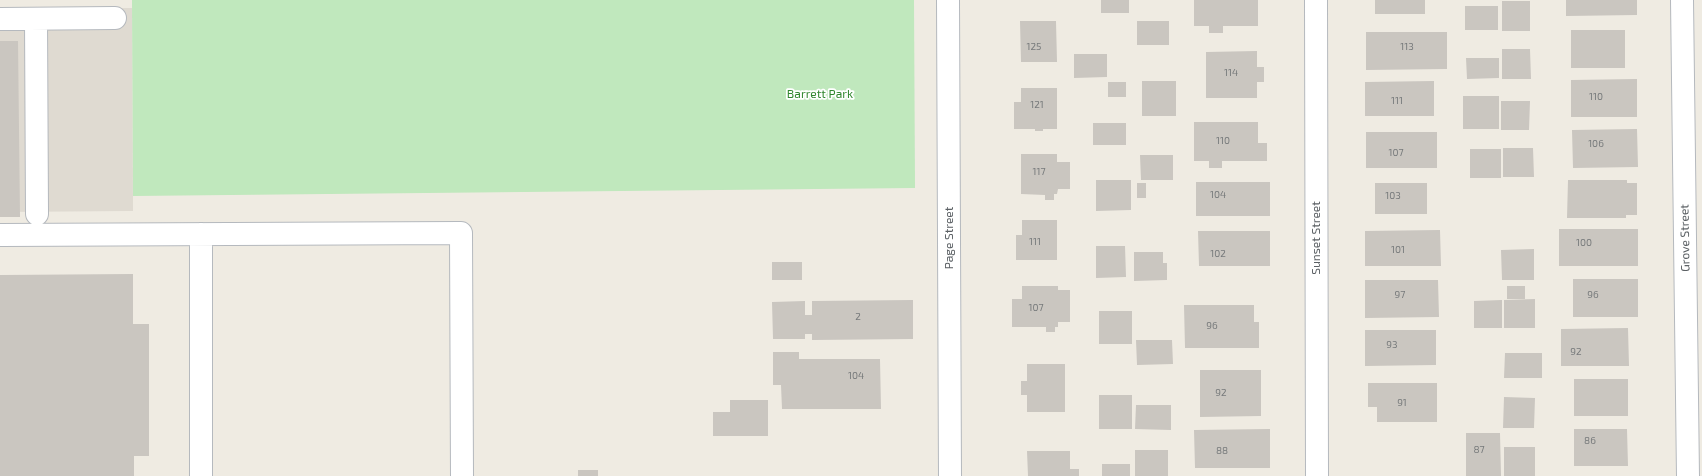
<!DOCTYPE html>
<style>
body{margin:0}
canvas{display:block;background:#efebe2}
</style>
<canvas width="1702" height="476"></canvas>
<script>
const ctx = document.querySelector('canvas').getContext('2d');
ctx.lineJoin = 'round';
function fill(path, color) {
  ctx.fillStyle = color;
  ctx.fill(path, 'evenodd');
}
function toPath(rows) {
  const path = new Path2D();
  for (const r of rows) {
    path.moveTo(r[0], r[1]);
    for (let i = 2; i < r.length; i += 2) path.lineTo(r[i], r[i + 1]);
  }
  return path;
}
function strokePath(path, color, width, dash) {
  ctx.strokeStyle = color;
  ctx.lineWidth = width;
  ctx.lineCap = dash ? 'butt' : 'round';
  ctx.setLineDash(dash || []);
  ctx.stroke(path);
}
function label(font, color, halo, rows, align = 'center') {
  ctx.font = font + ' "Exo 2",sans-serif';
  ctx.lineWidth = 3.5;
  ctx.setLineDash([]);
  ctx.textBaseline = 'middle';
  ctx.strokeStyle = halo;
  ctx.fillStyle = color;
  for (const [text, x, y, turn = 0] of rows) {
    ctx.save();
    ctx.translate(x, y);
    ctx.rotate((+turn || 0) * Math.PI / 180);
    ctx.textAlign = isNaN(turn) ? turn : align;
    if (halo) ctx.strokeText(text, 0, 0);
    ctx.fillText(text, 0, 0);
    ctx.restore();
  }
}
const education = toPath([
 [132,8,133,211,0,212,0,9]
]);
const green = toPath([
 [132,0,914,0,915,188,133,196]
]);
const building = toPath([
 [1101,0,1129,0,1129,13,1101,13],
 [1194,0,1258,0,1258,26,1223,26,1223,33,1209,33,1209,26,1194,26],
 [1375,0,1425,0,1425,14,1375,14],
 [1566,0,1637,0,1637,15,1566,16],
 [1502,1,1530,1,1530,31,1502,31],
 [1465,6,1498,6,1498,30,1465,30],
 [1020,21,1056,21,1057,62,1021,62],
 [1137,21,1169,21,1169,45,1137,45],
 [1571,30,1625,30,1625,68,1571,68],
 [1366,32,1447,32,1447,69,1366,70],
 [0,41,18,41,20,217,0,217],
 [1502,49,1530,49,1531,79,1502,79],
 [1257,51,1257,67,1264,67,1264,82,1257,82,1257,98,1206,98,1206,52],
 [1074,54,1107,54,1107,77,1074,78],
 [1466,58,1499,58,1499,78,1467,79],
 [1637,79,1637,117,1571,117,1571,80],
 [1142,81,1176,81,1176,116,1142,116],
 [1434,81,1434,116,1365,116,1365,82],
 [1108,82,1126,82,1126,97,1108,97],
 [1021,88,1057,88,1057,129,1043,129,1043,131,1035,131,1035,129,1014,129,1014,102,1021,102],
 [1463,96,1499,96,1499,129,1463,129],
 [1501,101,1530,101,1529,130,1501,130],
 [1194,122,1258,122,1258,143,1267,143,1267,161,1222,161,1222,168,1209,168,1209,161,1194,161],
 [1093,123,1126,123,1126,145,1093,145],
 [1637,129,1638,167,1573,168,1572,130],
 [1366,132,1437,132,1437,168,1366,168],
 [1503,148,1533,148,1534,177,1503,177],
 [1470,149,1501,149,1501,178,1470,178],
 [1021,154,1057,154,1057,162,1070,162,1070,189,1058,189,1057,194,1054,194,1054,200,1045,200,1045,195,1021,194],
 [1140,155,1173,155,1173,180,1141,180],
 [1096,180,1131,180,1131,210,1096,211],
 [1568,180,1627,180,1627,183,1637,183,1637,215,1626,215,1626,218,1567,218],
 [1196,182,1270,182,1270,216,1196,216],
 [1137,183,1146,183,1146,198,1137,198],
 [1375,183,1427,183,1427,214,1375,214],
 [1022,220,1057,220,1057,260,1016,260,1016,235,1022,235],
 [1559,229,1638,229,1638,266,1559,266],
 [1440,230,1441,266,1365,266,1365,231],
 [1198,231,1270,231,1270,266,1199,266],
 [1096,246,1125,246,1126,277,1096,278],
 [1534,249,1534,280,1502,280,1501,250],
 [1134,252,1163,252,1163,263,1167,263,1167,280,1134,281],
 [772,262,802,262,802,280,772,280],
 [133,274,133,324,149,324,149,456,134,456,134,476,0,476,0,275],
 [1573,279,1638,279,1638,317,1573,317],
 [1365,280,1438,280,1439,317,1365,318],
 [1022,286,1058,286,1058,290,1070,290,1070,322,1058,322,1058,327,1055,327,1055,332,1046,332,1046,327,1012,327,1012,299,1022,299],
 [1507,286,1525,286,1525,299,1507,299],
 [1535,299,1535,328,1504,328,1504,300],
 [913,300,913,339,812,340,812,334,805,334,805,339,773,339,772,302,805,301,805,315,812,315,812,301],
 [1502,300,1502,328,1474,328,1474,301],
 [1184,305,1254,305,1254,322,1259,322,1259,348,1185,348],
 [1099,311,1132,311,1132,344,1099,344],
 [1628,328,1629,366,1561,366,1561,329],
 [1365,330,1436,330,1436,365,1365,366],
 [1136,340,1172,340,1173,364,1137,365],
 [773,352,799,352,799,359,880,359,881,409,782,409,781,385,773,385],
 [1505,353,1542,353,1542,378,1504,378],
 [1027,364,1065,364,1065,412,1027,412,1027,395,1021,395,1021,381,1027,381],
 [1200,370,1261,370,1261,416,1200,417],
 [1574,379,1628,379,1628,416,1574,416],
 [1368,383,1437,383,1437,422,1377,422,1377,407,1368,407],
 [1099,395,1132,395,1132,429,1099,429],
 [1504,397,1535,398,1534,428,1503,428],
 [730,400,768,400,768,436,713,436,713,412,730,412],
 [1136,405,1171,405,1171,430,1135,429],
 [1270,429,1270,468,1195,468,1194,430],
 [1574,429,1627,429,1628,466,1574,466],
 [1466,433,1500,433,1501,476,1466,476],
 [1504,447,1535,447,1535,476,1504,476],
 [1135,450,1168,450,1168,476,1135,476],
 [1027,451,1070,451,1070,469,1079,469,1079,476,1028,476],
 [1102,464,1130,464,1130,476,1102,476],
 [578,470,598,470,598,476,578,476]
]);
const minor = toPath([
 [948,0,950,476],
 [1316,0,1317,476],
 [1682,0,1688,476],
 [0,19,115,18],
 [36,19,37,214],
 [201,234,201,476],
 [0,235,461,233,462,476]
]);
const numberNames = [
 ["125",1034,47],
 ["113",1407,47],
 ["114",1231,73],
 ["110",1596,97],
 ["111",1397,101],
 ["121",1037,105],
 ["110",1223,141],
 ["106",1596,144],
 ["107",1396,153],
 ["117",1039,172],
 ["104",1218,195],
 ["103",1393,196],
 ["111",1035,242],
 ["100",1584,243],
 ["101",1398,250],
 ["102",1218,254],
 ["97",1400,295],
 ["96",1593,295],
 ["107",1036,308],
 ["2",858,317],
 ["96",1212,326],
 ["93",1392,345],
 ["92",1576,352],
 ["104",856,376],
 ["92",1221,393],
 ["91",1402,403],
 ["86",1590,441],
 ["87",1479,450],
 ["88",1222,451]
];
const parkNames = [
 ["Barrett Park",820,94]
];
const streetNames = [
 ["Page Street",949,238,-90],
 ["Sunset Street",1316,238,-90],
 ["Grove Street",1685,238,-91]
];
fill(education, '#dfdad1');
fill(green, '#c0e8bd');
fill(building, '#cac6c0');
strokePath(minor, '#b5b9be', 24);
strokePath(minor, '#fff', 22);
label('10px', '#777a7b', null, numberNames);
label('12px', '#31872f', '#fff', parkNames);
label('12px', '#5b6064', '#fff', streetNames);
</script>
